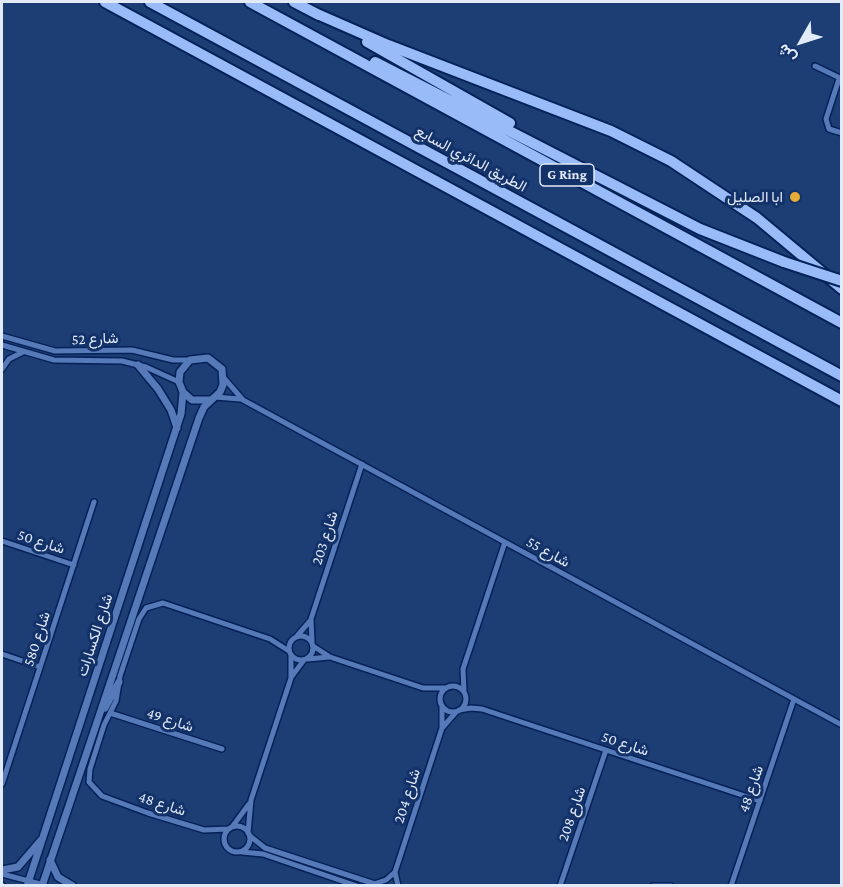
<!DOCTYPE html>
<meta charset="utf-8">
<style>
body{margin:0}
#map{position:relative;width:843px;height:887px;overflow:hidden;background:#1d3d75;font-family:"Crimson Pro",Vazirmatn,serif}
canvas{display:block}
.frame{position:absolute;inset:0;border:3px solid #e2eaf8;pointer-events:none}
.north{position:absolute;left:771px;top:12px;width:60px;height:60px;-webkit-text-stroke:4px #133269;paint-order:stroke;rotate:231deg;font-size:16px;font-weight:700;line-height:24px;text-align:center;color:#e2eaf8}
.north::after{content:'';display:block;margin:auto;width:21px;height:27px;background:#e2eaf8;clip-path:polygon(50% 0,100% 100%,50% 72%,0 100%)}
</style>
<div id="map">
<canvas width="843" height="887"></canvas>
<div class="frame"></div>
<div class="north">ش</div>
</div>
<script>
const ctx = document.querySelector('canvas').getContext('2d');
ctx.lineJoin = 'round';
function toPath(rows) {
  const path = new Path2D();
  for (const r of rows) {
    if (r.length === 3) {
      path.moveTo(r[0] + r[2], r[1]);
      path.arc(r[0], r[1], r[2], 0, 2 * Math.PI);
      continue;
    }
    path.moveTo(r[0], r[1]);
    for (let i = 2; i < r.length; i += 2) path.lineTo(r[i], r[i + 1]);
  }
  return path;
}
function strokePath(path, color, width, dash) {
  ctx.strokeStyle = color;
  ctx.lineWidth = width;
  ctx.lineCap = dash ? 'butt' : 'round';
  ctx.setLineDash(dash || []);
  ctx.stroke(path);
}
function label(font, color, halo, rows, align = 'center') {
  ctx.font = font + ' "Crimson Pro",Vazirmatn,serif';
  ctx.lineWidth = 6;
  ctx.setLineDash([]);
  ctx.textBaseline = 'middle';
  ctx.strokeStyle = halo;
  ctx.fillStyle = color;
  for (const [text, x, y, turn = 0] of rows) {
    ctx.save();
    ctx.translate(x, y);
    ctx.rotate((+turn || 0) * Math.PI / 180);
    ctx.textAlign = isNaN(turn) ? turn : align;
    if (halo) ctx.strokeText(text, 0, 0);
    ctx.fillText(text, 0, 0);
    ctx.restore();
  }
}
const minor = toPath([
 [815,66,842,79],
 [839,79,826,119,829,129,842,133],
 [2,336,55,351,132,350,173,360,190,360],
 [2,345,54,360,122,361,146,367,179,382],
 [2,369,9,359,23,352],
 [224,378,243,400,842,725],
 [215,397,240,399],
 [2,541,74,565],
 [301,648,12],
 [297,636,310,621],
 [312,642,311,619,362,464],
 [313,646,330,657,423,688,445,688],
 [2,654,40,667],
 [308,659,329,657],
 [292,676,304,660],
 [453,699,13],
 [464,691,463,669,505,542],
 [459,710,471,708,482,709,760,801],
 [110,713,222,749],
 [443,727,456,712],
 [2,784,94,502],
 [237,839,13],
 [232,827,249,804],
 [229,829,204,830,148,813,102,796,89,782,90,769,104,725,116,701,120,676,139,619,146,608,163,603,270,639,289,651],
 [248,833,251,800,291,678,291,655],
 [250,836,265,848,375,884],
 [242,852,263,854,357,886],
 [395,872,398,886],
 [2,874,44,885],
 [374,884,386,880,395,872,442,728,442,706],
 [2,885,3,886],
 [560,886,606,750],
 [653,886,671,886],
 [731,886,794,699]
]);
const tertiary = toPath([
 [138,365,158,389,171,410,177,428],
 [183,392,192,400,210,400],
 [105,708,119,682],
 [50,860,58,877,73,886],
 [2,870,18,867,41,840],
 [27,886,181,414,183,392,179,382,180,372,190,360,208,358,222,369,223,385,220,392,204,407,199,418,42,886]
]);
const motorway = toPath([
 [105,2,842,401],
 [150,2,842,376],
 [250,2,842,323],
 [294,2,319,15],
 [315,13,388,45,611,131,671,161,757,218,842,289],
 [367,42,510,123],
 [375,62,700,229,784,262]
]);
const motorwayBridge = toPath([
 [784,262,842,281]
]);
const markers = [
 [795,197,6,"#e6ac36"]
];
const shields = [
 [567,175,54]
];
const shieldNames = [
 ["G Ring",567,175]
];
const streetNames = [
 ["الطريق الدائري السابع",471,159,28],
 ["شارع 52",95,339,-2],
 ["شارع 203",325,538,-72],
 ["شارع 50",41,542,18],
 ["شارع 55",548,552,29],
 ["شارع الكسارات",95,635,-72],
 ["شارع 580",37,639,-72],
 ["شارع 49",170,720,18],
 ["شارع 50",625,744,18],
 ["شارع 48",751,789,-71],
 ["شارع 204",407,796,-72],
 ["شارع 48",162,804,18],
 ["شارع 208",572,814,-71]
];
const poiNames = [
 ["ابا الصليل",783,197]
];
strokePath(minor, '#042158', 8);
strokePath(tertiary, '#042158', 10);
strokePath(motorway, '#042158', 14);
strokePath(minor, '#5679b7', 5);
strokePath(tertiary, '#5679b7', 7);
strokePath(motorway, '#99bcf9', 10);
strokePath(motorwayBridge, '#042158', 14, []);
strokePath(motorwayBridge, '#99bcf9', 10);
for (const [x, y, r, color] of markers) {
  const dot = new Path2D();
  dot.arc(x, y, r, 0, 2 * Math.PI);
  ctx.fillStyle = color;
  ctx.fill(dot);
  strokePath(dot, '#133269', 2);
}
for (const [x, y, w] of shields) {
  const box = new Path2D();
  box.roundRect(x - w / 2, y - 11, w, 22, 4.5);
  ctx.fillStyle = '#133269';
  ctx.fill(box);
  strokePath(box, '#e2eaf8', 1.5);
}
label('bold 14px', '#e2eaf8', null, shieldNames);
label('15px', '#e2eaf8', '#133269', streetNames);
label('15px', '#e2eaf8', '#133269', poiNames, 'right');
</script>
